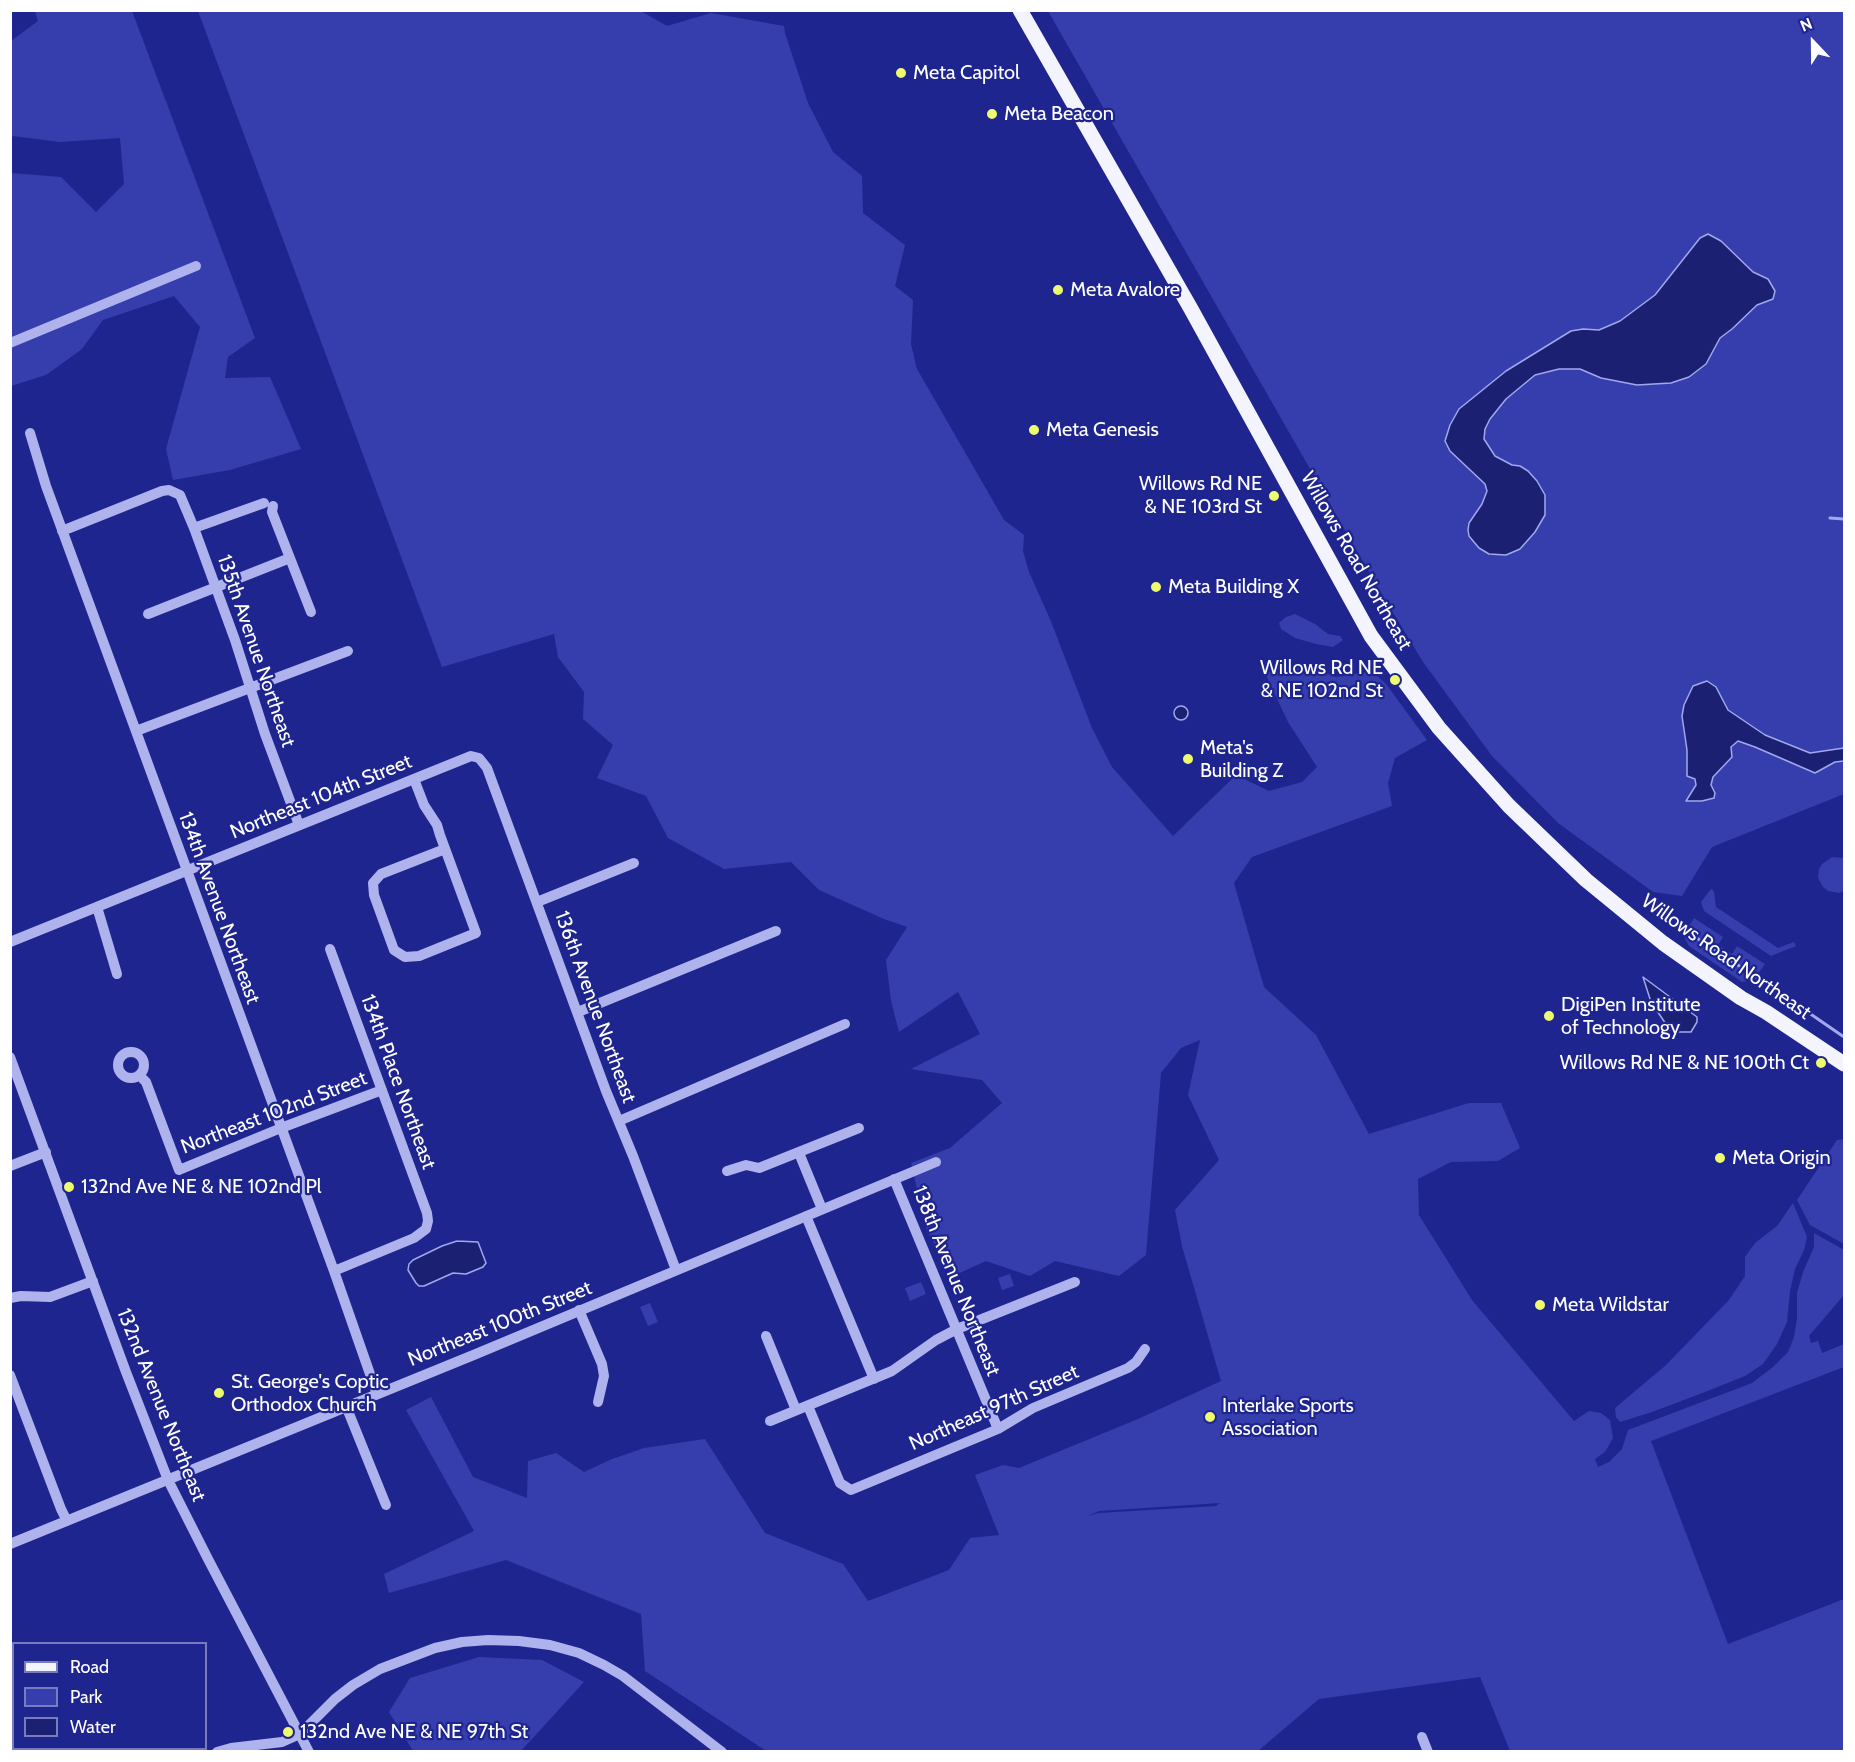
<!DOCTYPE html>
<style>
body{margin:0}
#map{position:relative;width:1855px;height:1762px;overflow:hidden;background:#1f258f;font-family:Cabin,sans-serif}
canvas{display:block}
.frame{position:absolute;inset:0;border:12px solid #fff;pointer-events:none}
.legend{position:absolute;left:12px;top:1642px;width:195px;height:108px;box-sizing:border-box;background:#1f258f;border:2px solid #797cbc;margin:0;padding:8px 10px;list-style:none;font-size:18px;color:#fff}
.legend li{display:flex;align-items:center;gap:12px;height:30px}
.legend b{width:30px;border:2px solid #797cbc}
.north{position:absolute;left:1783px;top:12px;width:60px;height:60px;-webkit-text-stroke:4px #1f258f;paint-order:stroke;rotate:338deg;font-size:16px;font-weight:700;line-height:24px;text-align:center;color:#fff}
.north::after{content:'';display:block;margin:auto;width:21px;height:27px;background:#fff;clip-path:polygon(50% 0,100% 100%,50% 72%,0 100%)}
</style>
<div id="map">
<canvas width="1855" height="1762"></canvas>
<div class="frame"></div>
<ul class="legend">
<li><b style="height:8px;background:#f4f4ff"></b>Road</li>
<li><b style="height:16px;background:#363eae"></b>Park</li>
<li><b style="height:16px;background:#1c2072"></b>Water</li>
</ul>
<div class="north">N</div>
</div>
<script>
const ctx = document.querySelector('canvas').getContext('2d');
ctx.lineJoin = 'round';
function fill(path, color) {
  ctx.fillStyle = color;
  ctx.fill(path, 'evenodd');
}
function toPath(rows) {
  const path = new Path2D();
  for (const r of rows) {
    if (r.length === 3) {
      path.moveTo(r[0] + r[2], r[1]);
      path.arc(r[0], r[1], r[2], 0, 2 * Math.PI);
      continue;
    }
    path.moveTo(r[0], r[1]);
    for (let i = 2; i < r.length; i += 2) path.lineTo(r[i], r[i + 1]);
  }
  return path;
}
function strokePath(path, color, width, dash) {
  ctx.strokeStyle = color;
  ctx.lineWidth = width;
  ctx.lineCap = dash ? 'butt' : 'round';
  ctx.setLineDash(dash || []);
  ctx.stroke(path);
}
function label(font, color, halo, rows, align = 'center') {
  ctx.font = font + ' Cabin,sans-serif';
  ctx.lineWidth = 4.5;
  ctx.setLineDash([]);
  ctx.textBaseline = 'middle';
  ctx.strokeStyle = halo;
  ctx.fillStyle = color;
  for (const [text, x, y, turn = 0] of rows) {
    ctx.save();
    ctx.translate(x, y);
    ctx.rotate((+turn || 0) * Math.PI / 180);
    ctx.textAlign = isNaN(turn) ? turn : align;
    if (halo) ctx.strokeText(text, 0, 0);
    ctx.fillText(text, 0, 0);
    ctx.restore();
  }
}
const green = toPath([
 [639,10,667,26,711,13,784,26,785,33,808,103,833,152,862,176,863,213,905,245,895,286,913,300,911,344,917,369,1004,520,1024,535,1023,551,1029,572,1050,619,1092,728,1112,767,1173,836,1236,775,1269,791,1302,782,1317,767,1288,722,1265,673,1300,662,1336,677,1372,671,1386,684,1427,740,1395,758,1388,783,1392,806,1252,857,1234,883,1264,987,1316,1035,1369,1134,1469,1103,1501,1103,1520,1148,1498,1161,1451,1162,1418,1179,1419,1215,1472,1300,1574,1421,1589,1411,1601,1413,1610,1420,1613,1438,1605,1452,1595,1459,1598,1467,1609,1462,1622,1449,1628,1430,1752,1383,1773,1367,1788,1352,1794,1337,1797,1319,1797,1293,1803,1272,1814,1247,1814,1233,1844,1250,1844,1295,1809,1336,1811,1343,1818,1341,1822,1353,1844,1344,1844,1367,1651,1441,1728,1644,1844,1599,1844,1751,1510,1751,1480,1677,1319,1699,1258,1751,766,1751,645,1671,641,1614,506,1560,389,1593,384,1574,474,1531,406,1410,431,1397,473,1477,527,1498,528,1461,556,1453,584,1472,612,1459,644,1448,705,1439,765,1533,843,1564,868,1601,949,1570,970,1538,999,1535,975,1475,1003,1465,1019,1468,1138,1419,1221,1381,1182,1246,1175,1210,1219,1160,1188,1095,1200,1040,1181,1048,1161,1073,1146,1255,1119,1276,1055,1261,1030,1276,986,1261,953,1276,927,1231,911,1163,950,1148,1002,1103,982,1080,911,1069,980,1034,958,992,899,1032,891,1001,886,960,907,927,884,919,819,890,791,862,724,869,668,838,646,796,597,778,613,745,583,719,584,692,558,657,554,634,442,667,198,11],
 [1220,1503,1216,1506,1099,1513,1088,1516,1099,1511],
 [35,11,132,11,255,338,228,357,225,378,270,377,301,449,230,470,173,480,166,449,200,327,174,296,103,320,82,349,46,375,11,386,11,173,61,177,96,212,124,184,120,138,60,142,13,136,11,138,11,41,38,21],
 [1048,11,1844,11,1844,794,1712,847,1682,896,1653,892,1558,823,1492,756,1423,662,1377,586],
 [1295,614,1315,624,1328,634,1340,636,1343,640,1333,647,1316,644,1295,638,1281,629,1279,623,1286,617],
 [1832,857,1844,858,1844,891,1839,893,1828,891,1823,887,1818,878,1819,869,1822,864],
 [1711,889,1714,891,1716,907,1778,948,1794,942,1796,946,1771,956,1704,911,1701,902],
 [1694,918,1723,937,1718,945,1732,954,1737,946,1765,964,1754,980,1742,982,1689,946,1685,939,1686,931],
 [1844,1139,1844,1244,1810,1225,1797,1200,1837,1140],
 [1793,1203,1807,1237,1804,1250,1795,1269,1790,1291,1787,1322,1777,1344,1763,1364,1745,1376,1705,1392,1652,1412,1620,1422,1616,1417,1615,1408,1665,1366,1729,1300,1745,1276,1745,1257,1755,1243,1777,1226],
 [1010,1274,1014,1286,1002,1290,998,1278],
 [921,1282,926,1294,910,1301,905,1288],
 [650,1303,658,1322,648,1326,640,1307],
 [479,1657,542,1660,584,1682,521,1751,413,1751,389,1712,410,1678]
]);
const water = toPath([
 [1708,234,1721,241,1753,272,1768,279,1775,291,1773,299,1757,305,1732,329,1720,338,1706,364,1689,377,1671,383,1637,385,1601,378,1580,369,1559,369,1535,375,1506,399,1490,419,1485,429,1484,439,1495,456,1512,465,1520,466,1528,471,1537,481,1545,495,1545,515,1535,532,1520,549,1506,555,1489,554,1479,548,1469,536,1468,530,1469,523,1482,504,1487,491,1485,484,1450,451,1445,441,1450,425,1459,409,1506,371,1571,331,1583,329,1599,330,1620,321,1655,295,1700,238,1708,234],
 [1707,681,1716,687,1728,710,1765,735,1810,753,1844,748,1844,761,1835,762,1815,773,1755,747,1738,741,1731,747,1732,757,1713,777,1711,785,1715,793,1714,798,1702,801,1686,801,1696,785,1695,779,1687,776,1687,750,1682,716,1684,705,1693,686,1707,681],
 [1181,713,7],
 [1643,977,1697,1017,1697,1022,1691,1032,1677,1032,1670,1030,1651,1002,1643,977],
 [457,1241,478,1242,486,1263,483,1267,466,1274,453,1273,424,1286,419,1286,416,1283,408,1270,409,1264,413,1260,442,1246,457,1241]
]);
const stream = toPath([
 [1830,518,1844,519],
 [1695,937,1756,977],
 [1780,993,1844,1037]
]);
const minor = toPath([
 [10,343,196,266],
 [30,433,46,486,334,1271,377,1394],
 [273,506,272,512,311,612],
 [194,528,264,503],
 [62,531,162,491,169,490,180,495,194,528,235,640,265,734,299,825],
 [148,614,290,558],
 [136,731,348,651],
 [414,779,424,805,437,825,440,835,476,933,419,956,405,957,394,950,374,895,373,883,381,874,445,849],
 [537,902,634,863],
 [97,907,117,974],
 [10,942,471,756,479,758,487,768,606,1091,633,1156,676,1270],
 [330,949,427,1213,428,1221,426,1229,414,1238,334,1271],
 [578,1012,776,931],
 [131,1065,13],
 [10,1057,126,1372,168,1480,208,1559,309,1752],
 [139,1075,146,1082,179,1170,281,1128,382,1090],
 [619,1121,845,1024],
 [799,1153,822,1209],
 [10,1166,46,1152],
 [727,1171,746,1165,759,1168,859,1128],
 [894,1179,998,1429],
 [806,1216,874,1379],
 [10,1298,21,1296,50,1297,93,1281],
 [579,1310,602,1364,604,1376,598,1402],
 [766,1336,796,1410],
 [10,1375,61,1509,67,1521],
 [346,1406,386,1505],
 [808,1406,840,1483,851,1490,998,1429,1033,1408,1128,1368,1136,1362,1145,1349],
 [770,1421,892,1371,936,1340,957,1329,1075,1282],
 [10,1544,476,1354,936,1162],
 [10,1704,14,1703],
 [1422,1737,1428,1752],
 [217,1752,231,1748,282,1742,300,1734,335,1699,353,1685,380,1669,435,1648,462,1642,488,1640,519,1641,550,1645,579,1653,604,1665,623,1676,722,1752]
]);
const major = toPath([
 [1020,10,1191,309,1371,636,1439,728,1509,806,1586,880,1663,943,1741,998,1766,1012,1844,1064]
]);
const markers = [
 [901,73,6,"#eefb6e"],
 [992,114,6,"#eefb6e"],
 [1058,290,6,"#eefb6e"],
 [1034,430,6,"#eefb6e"],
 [1274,496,6,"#eefb6e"],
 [1156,587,6,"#eefb6e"],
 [1395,680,6,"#eefb6e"],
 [1188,759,6,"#eefb6e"],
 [1549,1016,6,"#eefb6e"],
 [1821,1063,6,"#eefb6e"],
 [1720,1158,6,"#eefb6e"],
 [69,1187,6,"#eefb6e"],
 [1540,1305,6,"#eefb6e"],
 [219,1393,6,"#eefb6e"],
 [1210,1417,6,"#eefb6e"],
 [288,1732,6,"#eefb6e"]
];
const poiNames = [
 ["Meta Capitol",913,73],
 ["Meta Beacon",1004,114],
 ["Meta Avalore",1070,290],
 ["Meta Genesis",1046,430],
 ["Willows Rd NE",1262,484,"right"],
 ["& NE 103rd St",1262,507,"right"],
 ["Meta Building X",1168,587],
 ["Willows Rd NE",1383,668,"right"],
 ["& NE 102nd St",1383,691,"right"],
 ["Meta's",1200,748],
 ["Building Z",1200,771],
 ["DigiPen Institute",1561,1005],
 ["of Technology",1561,1028],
 ["Willows Rd NE & NE 100th Ct",1809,1063,"right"],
 ["Meta Origin",1732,1158],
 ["132nd Ave NE & NE 102nd Pl",81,1187],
 ["Meta Wildstar",1552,1305],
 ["St. George's Coptic",231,1382],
 ["Orthodox Church",231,1405],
 ["Interlake Sports",1222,1406],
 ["Association",1222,1429],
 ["132nd Ave NE & NE 97th St",300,1732]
];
const streetNames = [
 ["Willows Road Northeast",1356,561,60],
 ["135th Avenue Northeast",256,651,71],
 ["Northeast 104th Street",321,797,-22],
 ["134th Avenue Northeast",219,908,70],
 ["Willows Road Northeast",1726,957,35],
 ["136th Avenue Northeast",595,1007,70],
 ["134th Place Northeast",398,1082,70],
 ["Northeast 102nd Street",274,1113,-21],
 ["138th Avenue Northeast",956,1281,68],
 ["Northeast 100th Street",500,1324,-22],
 ["132nd Avenue Northeast",161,1405,68],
 ["Northeast 97th Street",994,1408,-24]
];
fill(green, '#363eae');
fill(water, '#1c2072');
strokePath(water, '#a1a8ee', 1.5);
strokePath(stream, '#a1a8ee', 3);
strokePath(minor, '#aeb2ed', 10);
strokePath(major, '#f4f4ff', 15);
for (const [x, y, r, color] of markers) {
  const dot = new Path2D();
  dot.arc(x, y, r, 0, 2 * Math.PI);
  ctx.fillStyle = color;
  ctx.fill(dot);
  strokePath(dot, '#1f258f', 2);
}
label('20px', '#fff', '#1f258f', poiNames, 'left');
label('20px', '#fff', '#1f258f', streetNames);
</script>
